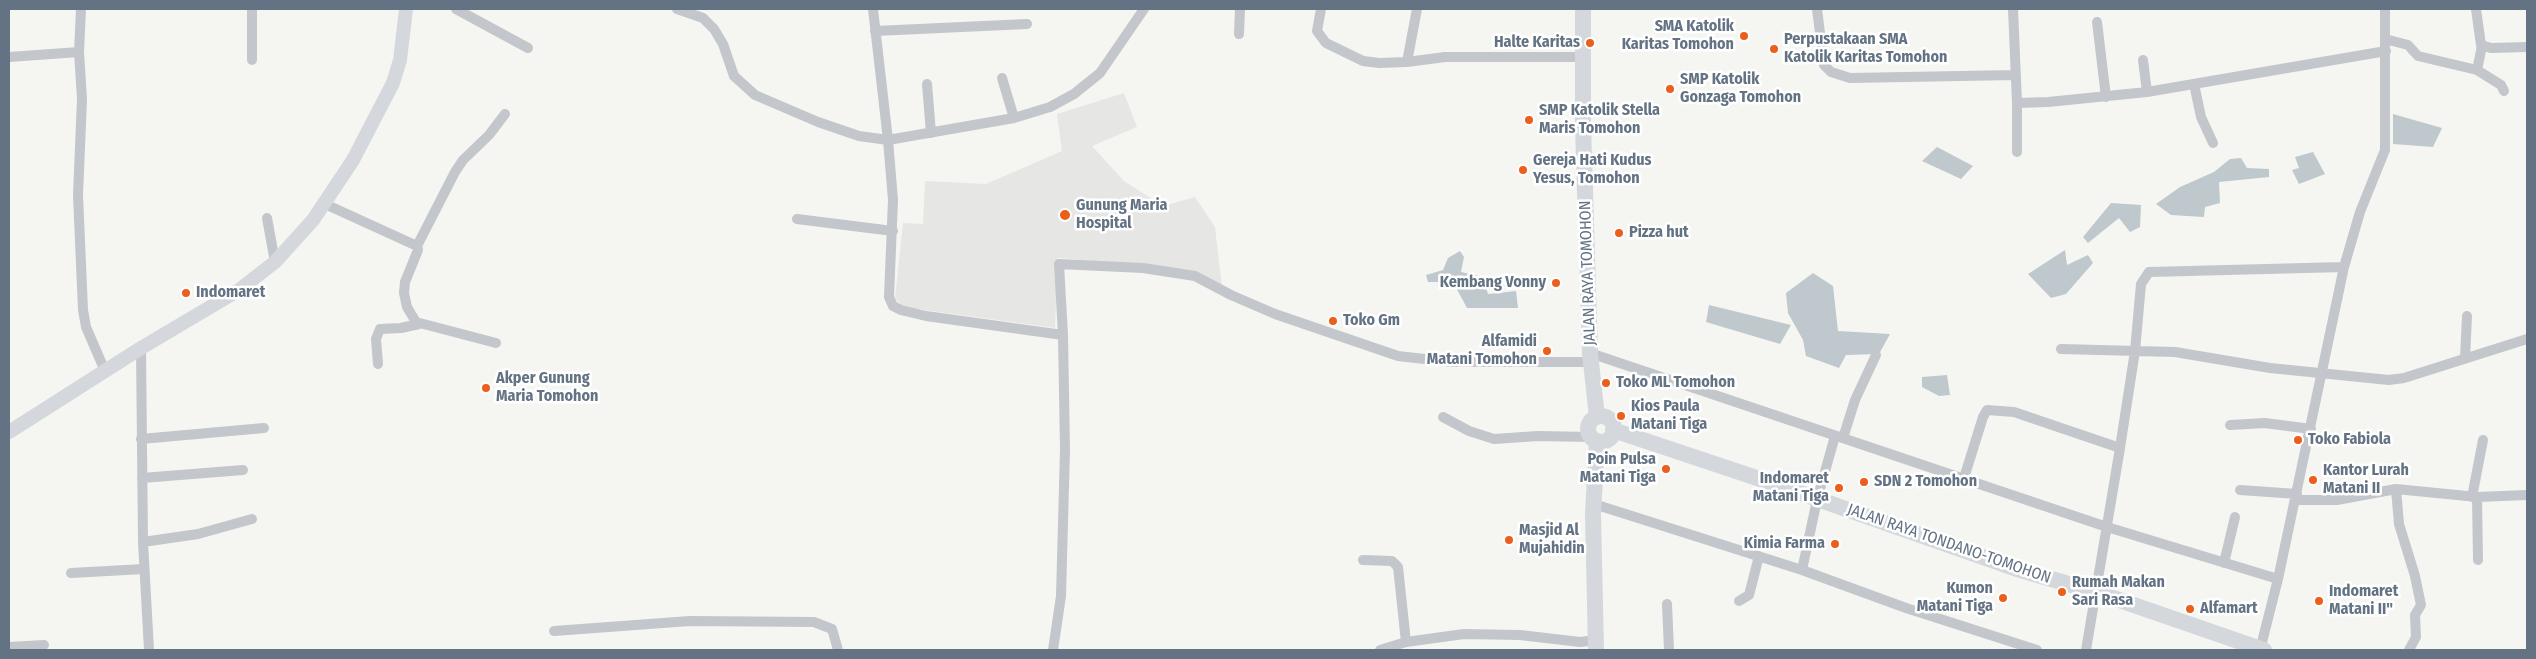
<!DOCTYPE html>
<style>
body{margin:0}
#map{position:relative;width:2536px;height:659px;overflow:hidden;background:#f5f6f1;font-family:"Fira Sans Condensed",sans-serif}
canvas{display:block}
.frame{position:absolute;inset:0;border:10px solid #637384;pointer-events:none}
</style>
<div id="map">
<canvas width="2536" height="659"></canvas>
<div class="frame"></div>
</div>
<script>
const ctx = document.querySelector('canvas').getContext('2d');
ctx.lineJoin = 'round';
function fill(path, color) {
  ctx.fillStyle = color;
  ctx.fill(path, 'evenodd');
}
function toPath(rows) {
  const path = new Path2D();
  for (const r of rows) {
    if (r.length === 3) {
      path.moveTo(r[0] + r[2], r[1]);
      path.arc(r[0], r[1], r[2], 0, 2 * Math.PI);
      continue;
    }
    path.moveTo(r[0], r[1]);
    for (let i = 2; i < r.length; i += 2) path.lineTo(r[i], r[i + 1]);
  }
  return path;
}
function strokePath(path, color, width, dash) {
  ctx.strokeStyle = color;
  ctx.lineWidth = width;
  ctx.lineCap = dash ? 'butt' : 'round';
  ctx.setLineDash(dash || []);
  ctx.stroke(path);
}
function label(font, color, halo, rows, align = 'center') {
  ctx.font = font + ' "Fira Sans Condensed",sans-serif';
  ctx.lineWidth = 5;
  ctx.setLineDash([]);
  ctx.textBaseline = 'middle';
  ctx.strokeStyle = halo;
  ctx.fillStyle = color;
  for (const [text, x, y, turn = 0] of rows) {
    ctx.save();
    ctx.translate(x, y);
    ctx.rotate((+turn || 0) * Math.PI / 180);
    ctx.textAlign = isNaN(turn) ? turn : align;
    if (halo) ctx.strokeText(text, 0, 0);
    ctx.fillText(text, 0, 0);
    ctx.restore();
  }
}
const built = toPath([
 [1124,93,1137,127,1092,146,1124,181,1163,206,1195,197,1215,227,1222,287,1173,268,1058,258,1055,328,903,307,895,298,903,223,923,224,925,181,986,184,1062,151,1057,114]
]);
const water = toPath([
 [2393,114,2442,128,2433,147,2393,144],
 [1937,147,1973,166,1961,179,1922,161],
 [2313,152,2325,174,2299,184,2292,170,2299,168,2295,157],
 [2241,158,2247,168,2269,169,2269,177,2219,182,2220,203,2205,207,2204,217,2171,215,2156,204,2180,187,2214,172,2230,159],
 [2111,203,2141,205,2140,227,2130,232,2119,218,2088,243,2083,237],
 [2065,250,2067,265,2088,255,2093,263,2066,294,2051,298,2028,274],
 [1460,251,1464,257,1461,272,1483,277,1488,294,1516,291,1518,308,1467,308,1453,282,1428,282,1426,275,1443,270,1448,258],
 [1813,273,1833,286,1838,331,1890,334,1879,354,1846,355,1839,368,1806,356,1803,340,1788,313,1786,293],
 [1709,305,1791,325,1780,344,1706,322],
 [1947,375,1950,395,1939,396,1922,387,1922,377]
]);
const minor = toPath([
 [252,9,252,60],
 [456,9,528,48],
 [677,9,703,18,714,29,723,44,734,76,755,95,818,122,859,136,888,140,873,9],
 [1321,9,1317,31,1326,43,1363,61,1379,63,1407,62],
 [1417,9,1407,62,1445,57,1583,57],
 [1817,9,1824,65,1831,72,1850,78,2016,75],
 [2013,9,2017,103,2048,102,2147,92,2386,51],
 [2476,9,2481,45,2491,48,2527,47],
 [2097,22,2106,97],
 [875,31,1027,24],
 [1239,34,1240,9],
 [2385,39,2408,45,2418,56,2477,70,2501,85,2504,91],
 [79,52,82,99,78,195,83,310,86,327,105,371],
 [9,57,79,52,81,9],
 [2143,60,2147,92],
 [2477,70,2482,46],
 [1002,78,1014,118],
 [927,84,931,133],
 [2194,84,2201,117,2213,143],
 [2017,103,2017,152],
 [325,204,417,246,418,250,405,282,404,293,407,307,416,322,496,343],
 [267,218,275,262],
 [797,219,893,231],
 [417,246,455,172,463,160,489,135,505,114],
 [1063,335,926,316,901,310,893,306,889,297,893,200,888,140,1014,118,1050,107,1074,94,1100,73,1144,9],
 [141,348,143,542,149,650],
 [2061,349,2175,352,2270,368,2389,380,2404,378,2527,339],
 [1590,353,2107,527,2278,579],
 [2465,358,2467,316],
 [378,364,376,339,380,329,401,328,419,324],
 [1443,417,1469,431,1494,439,1538,436,1591,437],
 [2230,425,2265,423,2311,429],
 [1843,438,1855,400,1876,355],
 [141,439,264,428],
 [142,478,243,470],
 [1964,478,1983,417,1987,410,2014,412,2120,448],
 [2396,489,2399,524,2415,576,2421,605,2415,615,2416,637,2409,650],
 [2240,490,2297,494],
 [2472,497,2483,440],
 [2477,497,2478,560],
 [2295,500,2337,500,2396,489,2477,497,2527,495],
 [1594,504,1802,570,1906,608,2037,650],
 [143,542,198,534,252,519],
 [1363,560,1392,561,1398,567,1406,642],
 [2224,563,2235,517],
 [1802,570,1817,500,1835,436],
 [71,573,144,569],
 [1739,601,1749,595,1759,556],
 [1667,604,1669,650],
 [554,631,690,621,814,622,832,629,838,650],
 [9,647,44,645],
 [1053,650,1061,596,1065,450,1063,335,1059,264,1143,268,1195,276,1231,295,1275,314,1398,356,1451,362,1590,362],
 [1380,650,1406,642,1464,634,1520,635,1580,642,1596,640],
 [2086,650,2120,448,2135,351,2141,284,2149,272,2344,267],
 [2260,650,2278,579,2344,267,2360,212,2385,150,2385,9]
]);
const secondary = toPath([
 [9,432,141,348,239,290,275,262,313,220,353,160,393,83,400,60,406,9]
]);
const trunk = toPath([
 [1583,9,1583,126,1590,353,1597,417],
 [1601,429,13],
 [1613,430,1766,481,2017,569,2096,592,2264,650],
 [1596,650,1593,514,1597,441]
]);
const markers = [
 [1744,36,5,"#eb5e1c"],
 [1590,43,5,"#eb5e1c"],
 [1774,49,5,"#eb5e1c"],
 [1670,89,5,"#eb5e1c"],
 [1529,120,5,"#eb5e1c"],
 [1523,170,5,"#eb5e1c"],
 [1065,215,6,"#eb5e1c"],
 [1619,233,5,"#eb5e1c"],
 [1556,283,5,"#eb5e1c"],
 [186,293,5,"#eb5e1c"],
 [1333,321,5,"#eb5e1c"],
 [1547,351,5,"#eb5e1c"],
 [1606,383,5,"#eb5e1c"],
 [486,388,5,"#eb5e1c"],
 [1621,416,5,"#eb5e1c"],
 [2298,440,5,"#eb5e1c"],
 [1666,469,5,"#eb5e1c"],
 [2313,480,5,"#eb5e1c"],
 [1864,482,5,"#eb5e1c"],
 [1839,488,5,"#eb5e1c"],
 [1509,540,5,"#eb5e1c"],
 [1835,544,5,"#eb5e1c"],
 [2062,592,5,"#eb5e1c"],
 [2003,598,5,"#eb5e1c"],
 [2319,601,5,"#eb5e1c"],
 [2190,609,5,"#eb5e1c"]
];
const poiNames = [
 ["SMA Katolik",1734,27,"right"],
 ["Karitas Tomohon",1734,45,"right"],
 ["Perpustakaan SMA",1784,40],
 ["Katolik Karitas Tomohon",1784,58],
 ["Halte Karitas",1580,43,"right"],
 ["SMP Katolik",1680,80],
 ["Gonzaga Tomohon",1680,98],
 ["SMP Katolik Stella",1539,111],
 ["Maris Tomohon",1539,129],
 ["Gereja Hati Kudus",1533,161],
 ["Yesus, Tomohon",1533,179],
 ["Gunung Maria",1076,206],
 ["Hospital",1076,224],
 ["Pizza hut",1629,233],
 ["Kembang Vonny",1546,283,"right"],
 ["Indomaret",196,293],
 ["Toko Gm",1343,321],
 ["Alfamidi",1537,342,"right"],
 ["Matani Tomohon",1537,360,"right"],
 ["Akper Gunung",496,379],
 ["Maria Tomohon",496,397],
 ["Toko ML Tomohon",1616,383],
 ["Kios Paula",1631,407],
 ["Matani Tiga",1631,425],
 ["Toko Fabiola",2308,440],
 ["Poin Pulsa",1656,460,"right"],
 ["Matani Tiga",1656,478,"right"],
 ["Kantor Lurah",2323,471],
 ["Matani II",2323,489],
 ["Indomaret",1829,479,"right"],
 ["Matani Tiga",1829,497,"right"],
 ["SDN 2 Tomohon",1874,482],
 ["Masjid Al",1519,531],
 ["Mujahidin",1519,549],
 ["Kimia Farma",1825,544,"right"],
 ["Rumah Makan",2072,583],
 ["Sari Rasa",2072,601],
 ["Kumon",1993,589,"right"],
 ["Matani Tiga",1993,607,"right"],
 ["Indomaret",2329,592],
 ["Matani II\"",2329,610],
 ["Alfamart",2200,609]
];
const streetNames = [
 ["JALAN RAYA TOMOHON",1588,273,-92],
 ["JALAN RAYA TONDANO-TOMOHON",1949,544,19]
];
fill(built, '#e6e7e5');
fill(water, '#bec8cd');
strokePath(minor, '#c3c6ca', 10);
strokePath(secondary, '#d4d8dc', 14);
strokePath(trunk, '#d4d8dc', 16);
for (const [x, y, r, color] of markers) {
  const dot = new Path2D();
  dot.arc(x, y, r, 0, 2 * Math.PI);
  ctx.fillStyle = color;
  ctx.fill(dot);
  strokePath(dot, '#fff', 2);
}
label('bold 16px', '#637384', '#fff', poiNames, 'left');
label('16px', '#637384', '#fff', streetNames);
</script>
